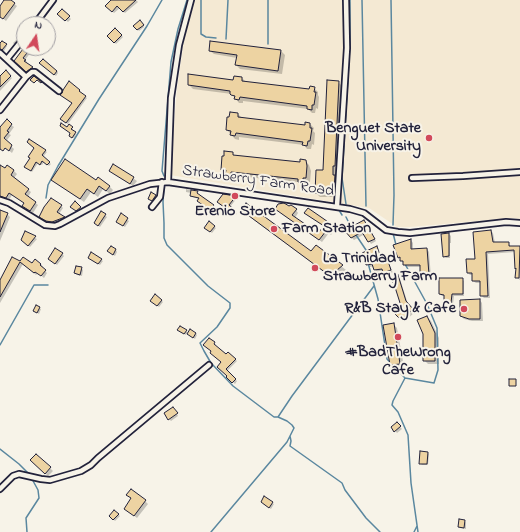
<!DOCTYPE html>
<style>
body{margin:0}
#map{position:relative;width:520px;height:532px;overflow:hidden;background:#f7f3e8;font-family:"Indie Flower",sans-serif}
canvas{display:block}
.north{position:absolute;left:16px;top:16px;width:40px;height:40px;box-sizing:border-box;background:#f7f3e8;border:1px solid #a29fa3;border-radius:50%;rotate:13deg;font-size:11px;font-weight:700;line-height:16px;text-align:center;color:#22223b}
.north::after{content:'';display:block;margin:auto;width:14px;height:18px;background:#d1495b;clip-path:polygon(50% 0,100% 100%,50% 72%,0 100%)}
</style>
<div id="map">
<canvas width="520" height="532"></canvas>
<div class="north">N</div>
</div>
<script>
const ctx = document.querySelector('canvas').getContext('2d');
ctx.lineJoin = 'round';
function fill(path, color) {
  ctx.fillStyle = color;
  ctx.fill(path, 'evenodd');
}
function toPath(rows) {
  const path = new Path2D();
  for (const r of rows) {
    path.moveTo(r[0], r[1]);
    for (let i = 2; i < r.length; i += 2) path.lineTo(r[i], r[i + 1]);
  }
  return path;
}
function strokePath(path, color, width, dash) {
  ctx.strokeStyle = color;
  ctx.lineWidth = width;
  ctx.lineCap = dash ? 'butt' : 'round';
  ctx.setLineDash(dash || []);
  ctx.stroke(path);
}
function label(font, color, halo, rows, align = 'center') {
  ctx.font = font + ' "Indie Flower",sans-serif';
  ctx.lineWidth = 4;
  ctx.setLineDash([]);
  ctx.textBaseline = 'middle';
  ctx.strokeStyle = halo;
  ctx.fillStyle = color;
  for (const [text, x, y, turn = 0] of rows) {
    ctx.save();
    ctx.translate(x, y);
    ctx.rotate((+turn || 0) * Math.PI / 180);
    ctx.textAlign = isNaN(turn) ? turn : align;
    if (halo) ctx.strokeText(text, 0, 0);
    ctx.fillText(text, 0, 0);
    ctx.restore();
  }
}
const built = toPath([
 [194,0,520,0,520,219,513,218,410,227,397,227,369,208,170,175,177,89,184,40]
]);
const shadow = toPath([
 [5,0,9,0,17,6,6,21,0,16,0,7],
 [113,0,136,0,138,2,125,13,120,8,114,13,107,6],
 [62,10,71,19,68,22,58,14],
 [140,22,144,27,139,31,135,26],
 [115,29,123,37,116,44,108,36],
 [18,38,20,40,16,46,13,43],
 [211,42,281,51,285,55,282,74,240,69,236,65,237,58,214,54,210,51],
 [0,45,6,45,7,46,4,51,0,51],
 [24,46,24,48,34,48,25,60,27,62,26,63,34,69,29,73,15,61,24,49,23,47],
 [42,65,57,71,58,73,56,76],
 [6,72,12,78,0,91,0,78],
 [242,78,246,82,310,90,314,88,318,92,318,95,319,97,318,109,316,108,315,113,312,113,308,109,243,101,243,103,239,103,232,94,193,89,189,85,234,81],
 [338,82,342,86,338,197,320,197,316,193,324,172],
 [79,91,81,92,80,93,87,98,68,124,73,129,72,131,76,134,74,138,71,137,71,134,67,128,69,125,63,121,73,103,63,96],
 [238,114,242,118,306,126,310,124,314,128,313,131,315,133,314,145,312,144,311,149,307,149,304,145,239,137,239,140,235,139,227,130],
 [11,125,14,127,9,134,11,135,7,140,5,138,0,145,0,129],
 [30,140,47,152,43,157,51,164,49,166,44,162,42,165,38,163,32,172,27,168,35,148],
 [6,142,14,149,12,153,7,149],
 [232,153,236,157,301,164,305,161,309,165,311,171,310,182,307,182,307,186,303,186,299,182,235,176,235,179,230,178,222,169,225,157],
 [114,165,137,181,133,186,113,173],
 [0,166,6,169,7,167,14,171,17,174,14,178,31,192,28,197,38,205,33,213,26,208,25,203,12,195,9,200,0,198],
 [52,180,96,181,109,186,113,190,110,194,103,189,98,197,91,192,84,202],
 [186,189,190,190,192,192,197,192,198,195,213,206,215,207,212,211,199,203,199,199,193,197,191,196,191,193,186,192],
 [155,196,157,197,154,202,149,199],
 [235,197,237,198,230,207,237,213,236,215,220,203],
 [75,203,82,209,78,212,71,207],
 [61,206,63,208,59,214,66,219,55,224,49,223,40,217],
 [276,209,296,210,298,213,295,218,318,235,325,227,306,213,333,226,335,229,331,235,329,233,322,242],
 [0,211,7,214,10,217,0,241],
 [102,213,107,217,100,227,97,225],
 [246,214,311,252,316,246,346,270,334,279],
 [122,215,129,221,125,227,119,223],
 [209,223,216,228,212,233,207,229],
 [351,224,354,227,366,224,376,241,371,244,365,234,354,240,351,237],
 [491,231,493,233,495,243,508,243,511,247,520,247,520,280,516,277,517,269,515,252,488,254,490,298,484,298,481,295,481,283,476,283,473,281,473,275,470,275,468,273,467,260,476,260],
 [25,233,37,239,30,247,27,244],
 [449,234,451,236,451,243,450,243,450,258,446,258,444,256],
 [411,240,413,243,413,250,427,249,429,252,431,277,424,277,421,275,421,267,406,267,399,257],
 [377,247,379,250,384,264,386,263,391,268,393,273,386,275,383,271,377,272,375,270,374,266,370,267,367,265,364,253],
 [116,250,117,252,115,256,110,253],
 [62,254,64,256,57,265,51,260],
 [23,258,32,265,41,264,43,267,42,268,47,273,44,278,38,273,36,275,23,264,0,303,0,281,13,259,20,262],
 [91,259,101,260,103,261,100,265],
 [81,268,83,270,82,276,77,275,75,273],
 [398,277,400,279,408,304,415,312,404,322,395,313,402,306],
 [462,279,464,281,464,296,454,296,453,304,447,304,445,302,445,296,442,296,440,294],
 [156,296,163,302,159,307,153,302],
 [480,300,482,303,483,321,472,321,464,319,461,316],
 [39,308,41,309,39,314,34,311],
 [427,317,431,321,439,338,439,364,428,364,424,360,424,333],
 [393,324,397,328,404,367,395,369,390,365,384,326],
 [186,331,188,333,195,333,197,335,195,339,187,333,186,335,180,332],
 [209,339,216,345,215,346,226,355,228,353,237,361,227,371,237,381,235,384,228,377,222,362,212,351],
 [175,410,178,416,171,421,169,419],
 [397,423,402,429,397,433,392,427],
 [428,453,429,454,428,465,422,465,420,463],
 [36,455,53,471,48,476,31,460],
 [145,501,148,504,137,518,128,511],
 [272,503,274,504,271,509,263,504],
 [114,511,120,516,115,521,110,516],
 [465,521,466,523,466,529,460,528,459,527]
]);
const stream = toPath([
 [201,0,201,34,206,37,216,38],
 [268,0,268,44],
 [362,0,366,206],
 [391,0,394,195,393,225],
 [226,39,228,0],
 [164,176,162,171,171,62,178,29,187,0],
 [164,186,163,202,164,223,164,238,167,245,208,286,230,303,230,308,217,327,200,343,204,351,211,363,233,386,274,417,278,417,287,421,292,425,294,428,287,442,211,532],
 [46,198,48,185,58,166,99,99,147,26,162,0],
 [346,204,342,178,350,43,350,0],
 [339,210,342,215],
 [346,217,350,225],
 [393,233,396,245],
 [356,235,366,250,366,252],
 [368,263,378,299,387,359,405,378,434,383,438,370,437,328,427,304,405,264],
 [0,345,34,285,48,285],
 [405,378,393,401,392,405,398,412,408,435,411,483,418,532],
 [278,417,292,396,374,286],
 [290,436,291,441,290,446,342,483,345,490,366,518,380,532],
 [0,449,19,464,29,474],
 [27,532,26,518,39,498,38,490,32,479],
 [414,532,417,526]
]);
const building = toPath([
 [4,0,11,0,15,3,3,19,0,17,0,6,4,0],
 [111,0,136,0,123,12,117,6,112,12,105,6,111,0],
 [62,9,70,16,65,21,57,14,62,9],
 [140,20,144,25,137,30,133,26,140,20],
 [115,28,122,35,114,43,107,36,115,28],
 [2,41,7,44,2,50,0,49,0,43,2,41],
 [210,41,281,50,278,71,235,65,237,55,209,51,210,41],
 [24,44,24,48,31,48,23,58,26,60,24,61,33,67,26,72,14,61,23,49,21,47,24,44],
 [43,59,57,71,54,75,39,63,43,59],
 [6,70,11,76,0,87,0,76,6,70],
 [188,74,233,80,234,76,242,77,242,81,309,89,310,86,315,87,314,92,316,92,314,105,312,105,312,110,307,109,307,106,240,97,239,100,234,99,235,96,231,95,230,94,230,91,188,85,188,74],
 [34,76,42,82,41,83,37,80,34,83,30,80,34,76],
 [327,80,339,81,335,166,333,166,333,175,335,175,334,194,315,193,316,170,323,170,327,80],
 [69,81,80,90,79,91,86,96,66,123,60,119,72,103,60,95,62,93,63,90,69,81],
 [230,112,238,113,238,117,305,125,305,122,310,123,310,128,312,128,310,141,308,141,307,146,302,145,303,142,236,133,235,136,230,135,231,131,226,130,227,117,229,117,230,112],
 [7,119,12,124,7,131,9,132,4,138,12,145,9,151,5,148,3,151,0,149,0,127,7,119],
 [61,123,67,127,69,124,73,127,71,129,76,132,72,138,69,136,70,133,60,126,61,123],
 [29,139,46,150,42,155,50,162,47,165,42,161,40,165,36,162,31,171,24,167,30,158,28,157,34,148,27,142,29,139],
 [224,151,233,152,233,155,300,162,300,159,306,160,307,166,306,178,303,178,303,183,298,182,298,179,231,172,231,175,225,175,226,170,221,170,222,156,224,156,224,151],
 [65,159,96,180,98,177,110,186,106,191,99,186,94,194,87,189,80,199,51,180,65,159],
 [113,164,134,177,130,184,109,171,113,164],
 [0,165,5,168,7,165,14,170,11,175,29,189,25,194,36,202,30,211,22,206,24,203,9,193,6,198,0,196,0,165],
 [191,190,198,191,197,193,214,205,210,210,197,201,199,198,190,196,191,190],
 [151,192,156,195,152,201,148,199,151,192],
 [223,194,236,196,229,205,236,211,234,214,217,202,223,194],
 [51,198,62,205,57,212,65,217,52,222,46,221,39,217,44,207,51,198],
 [75,201,81,207,76,211,70,207,75,201],
 [246,203,311,251,316,245,343,265,330,276,241,210,246,203],
 [284,203,289,206,291,205,297,209,292,215,318,233,324,226,304,213,308,208,334,226,328,233,326,231,319,240,275,209,278,204,284,203],
 [0,210,8,213,0,232,0,210],
 [101,211,106,214,98,226,94,223,101,211],
 [121,213,128,218,123,226,116,222,121,213],
 [364,220,375,239,368,242,362,232,351,238,344,230,345,226,351,223,353,226,364,220],
 [209,221,215,226,210,232,204,228,209,221],
 [491,230,493,242,509,242,509,246,520,246,519,278,515,278,516,268,515,269,514,250,486,252,488,296,480,296,480,281,472,281,472,273,467,273,466,259,475,259,473,232,491,230],
 [25,231,36,236,28,246,21,240,25,231],
 [449,233,449,256,443,257,441,234,449,233],
 [411,239,411,249,427,248,429,275,420,275,420,265,403,265,403,261,400,261,400,257,398,258,393,245,411,239],
 [111,246,116,249,113,255,107,251,111,246],
 [377,246,382,263,387,262,389,264,391,270,383,273,382,269,374,270,372,264,366,265,362,253,377,246],
 [55,248,63,253,55,264,48,259,55,248],
 [91,252,102,259,98,264,88,258,91,252],
 [12,257,20,261,23,257,32,263,35,259,41,264,40,265,46,270,41,276,35,272,34,273,20,262,0,297,0,280,12,257],
 [76,266,82,267,80,275,74,273,76,266],
 [398,275,406,301,413,309,401,320,394,313,401,306,394,284,392,281,398,275],
 [439,278,463,278,463,294,452,294,451,303,444,302,444,295,439,294,439,278],
 [155,294,162,300,157,306,150,301,155,294],
 [480,299,480,319,469,319,460,316,460,300,480,299],
 [36,305,40,307,37,313,33,311,36,305],
 [427,316,435,333,435,361,423,361,423,334,417,320,427,316],
 [394,323,400,364,390,365,383,325,394,323],
 [180,326,187,330,184,334,177,330,180,326],
 [190,329,196,333,193,338,187,334,190,329],
 [209,338,215,342,214,344,226,354,228,352,236,359,226,369,236,379,232,383,226,377,227,376,217,367,221,362,210,353,211,351,203,345,209,338],
 [509,379,516,379,516,386,509,386,509,379],
 [173,407,178,413,168,420,164,413,173,407],
 [397,422,401,426,394,432,391,427,397,422],
 [420,451,428,452,427,464,419,464,420,451],
 [36,454,51,467,45,474,30,460,36,454],
 [131,489,146,500,134,516,124,509,131,498,126,495,131,489],
 [264,496,273,502,269,508,261,502,264,496],
 [114,510,119,514,113,520,109,516,114,510],
 [459,519,465,520,464,528,458,527,459,519]
]);
const street = toPath([
 [35,24,53,0],
 [0,53,26,77,0,110],
 [7,59,24,38],
 [26,77,32,72,35,72,59,91],
 [412,178,463,176,520,172],
 [168,182,171,98,179,45,191,0],
 [0,200,9,203,45,225,55,226,60,224,108,198,150,184,168,182,350,209,364,213,386,230,398,232,410,233,506,222,520,223],
 [337,206,347,48,346,0],
 [152,207,160,197,162,182],
 [0,489,13,476,19,474,41,479,50,480,81,471,91,465,98,458,209,365]
]);
const markers = [
 [429,138,4,"#d1495b"],
 [235,196,4,"#d1495b"],
 [274,229,4,"#d1495b"],
 [315,268,4,"#d1495b"],
 [464,309,4,"#d1495b"],
 [398,337,4,"#d1495b"]
];
const poiNames = [
 ["Benguet State",421,129],
 ["University",421,147],
 ["Erenio Store",235,212,"center"],
 ["Farm Station",282,229,"left"],
 ["La Trinidad",323,259,"left"],
 ["Strawberry Farm",323,277,"left"],
 ["R&B Stay & Cafe",456,309],
 ["#BadTheWrong",398,353,"center"],
 ["Cafe",398,371,"center"]
];
const streetNames = [
 ["Strawberry Farm Road",258,182,8]
];
fill(built, '#f4e9d3');
fill(shadow, '#0003');
strokePath(stream, '#5a879f', 1.5);
fill(building, '#edd3a2');
strokePath(building, '#22223b', 1);
strokePath(street, '#22223b', 8);
strokePath(street, '#f7f3e8', 4.5);
for (const [x, y, r, color] of markers) {
  const dot = new Path2D();
  dot.arc(x, y, r, 0, 2 * Math.PI);
  ctx.fillStyle = color;
  ctx.fill(dot);
  strokePath(dot, '#f7f3e8', 1.5);
}
label('bold 16px', '#22223b', '#f7f3e8', poiNames, 'right');
label('16px', '#22223b', '#f7f3e8', streetNames);
</script>
